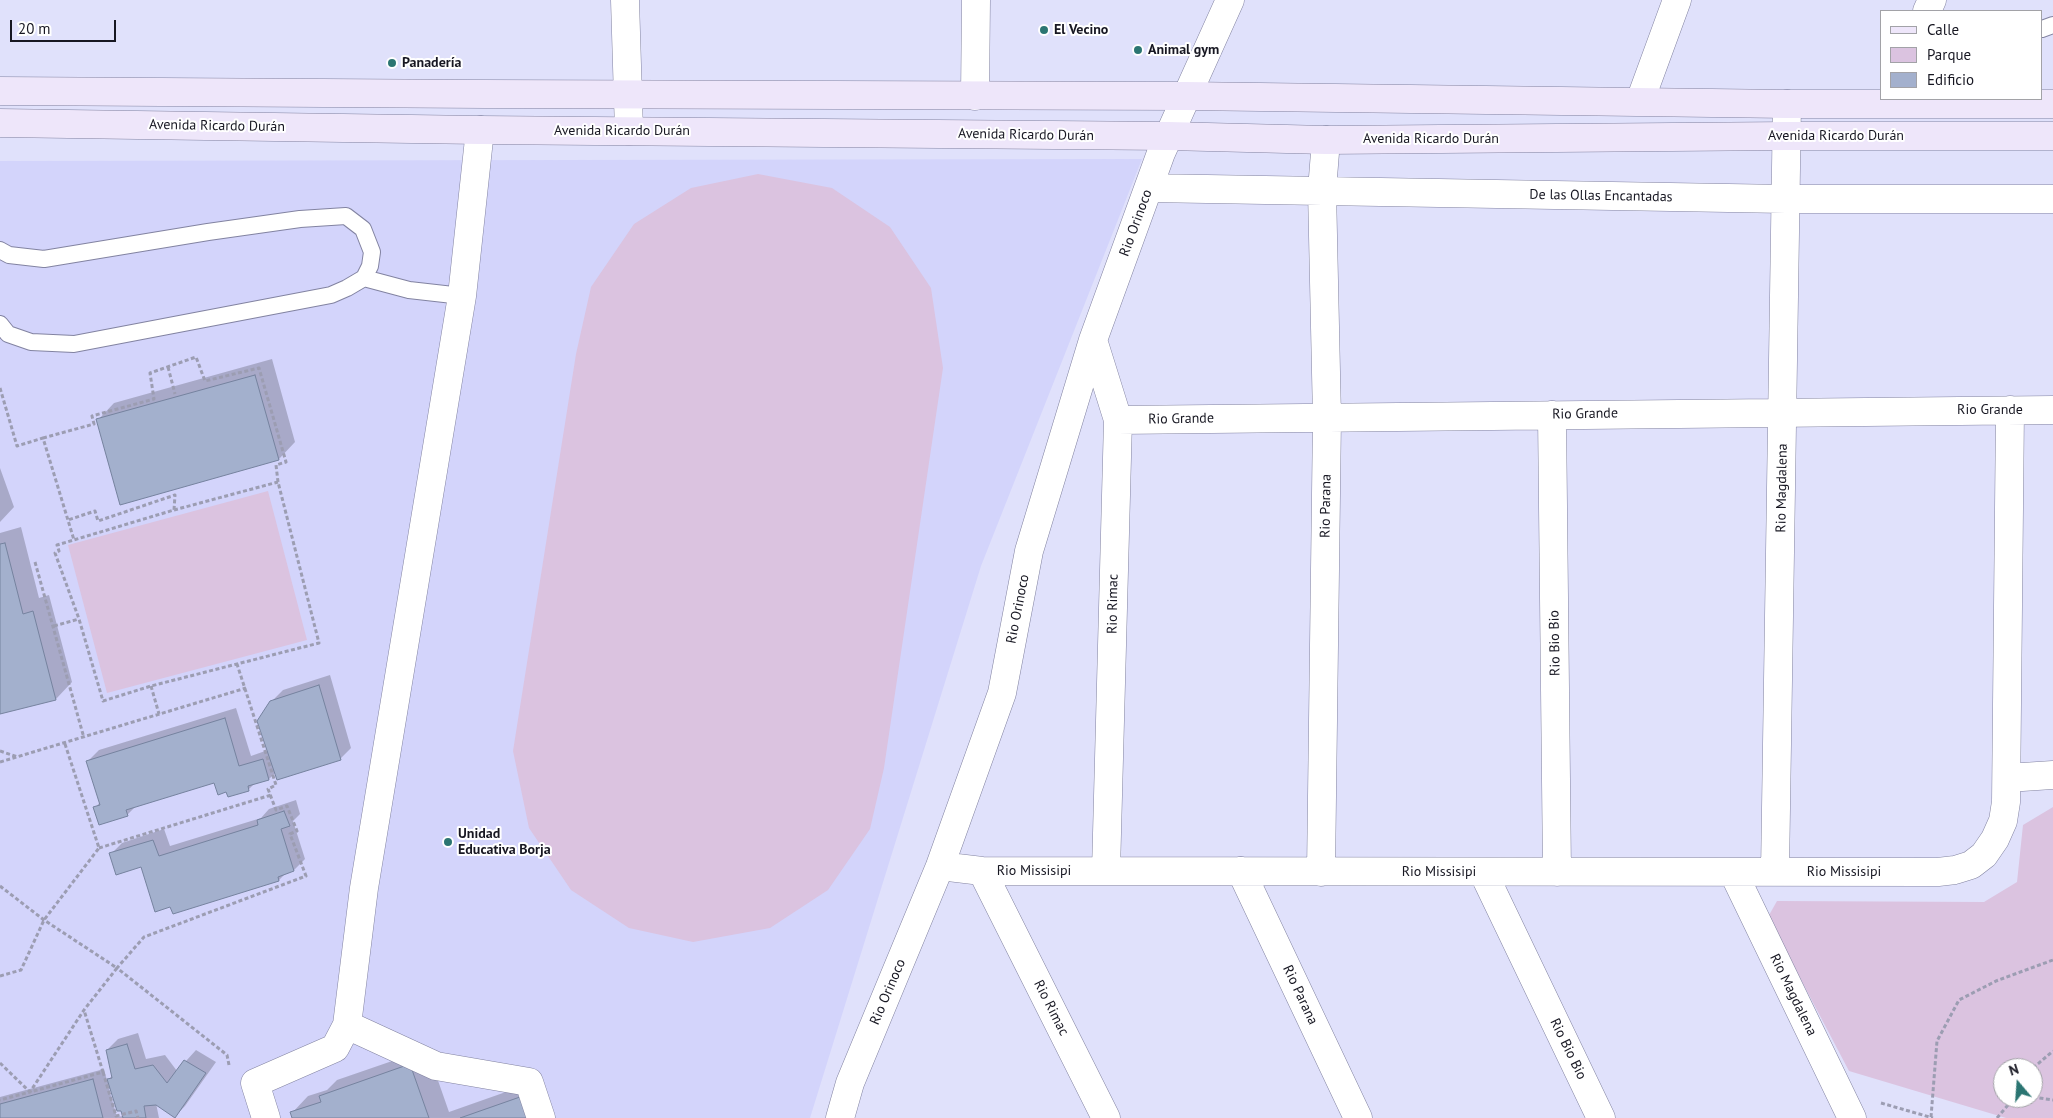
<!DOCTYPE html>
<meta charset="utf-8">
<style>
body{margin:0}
#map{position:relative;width:2053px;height:1118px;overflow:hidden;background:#e0e1fb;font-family:"PT Sans",sans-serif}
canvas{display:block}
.legend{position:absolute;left:1880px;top:10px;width:162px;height:90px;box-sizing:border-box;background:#fff;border:1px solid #a2a2a7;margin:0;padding:6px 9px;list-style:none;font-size:15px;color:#171722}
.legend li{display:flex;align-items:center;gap:10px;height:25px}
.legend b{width:25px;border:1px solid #a2a2a7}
.north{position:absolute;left:1993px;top:1058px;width:50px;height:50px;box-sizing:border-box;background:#fff;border:1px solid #a2a2a7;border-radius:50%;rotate:342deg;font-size:14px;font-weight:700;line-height:20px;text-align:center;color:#171722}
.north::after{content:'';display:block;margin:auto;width:18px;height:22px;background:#2b7572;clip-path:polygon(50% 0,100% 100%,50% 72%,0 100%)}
.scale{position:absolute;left:10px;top:20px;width:106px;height:22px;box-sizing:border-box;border:2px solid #171722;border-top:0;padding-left:6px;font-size:15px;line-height:18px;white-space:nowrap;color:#171722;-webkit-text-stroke:4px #fff;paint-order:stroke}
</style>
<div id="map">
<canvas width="2053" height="1118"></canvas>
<ul class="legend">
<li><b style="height:6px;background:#eee6fa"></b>Calle</li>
<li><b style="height:14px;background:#dbc3e0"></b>Parque</li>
<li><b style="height:14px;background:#a3b0cd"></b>Edificio</li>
</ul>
<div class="north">N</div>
<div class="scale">20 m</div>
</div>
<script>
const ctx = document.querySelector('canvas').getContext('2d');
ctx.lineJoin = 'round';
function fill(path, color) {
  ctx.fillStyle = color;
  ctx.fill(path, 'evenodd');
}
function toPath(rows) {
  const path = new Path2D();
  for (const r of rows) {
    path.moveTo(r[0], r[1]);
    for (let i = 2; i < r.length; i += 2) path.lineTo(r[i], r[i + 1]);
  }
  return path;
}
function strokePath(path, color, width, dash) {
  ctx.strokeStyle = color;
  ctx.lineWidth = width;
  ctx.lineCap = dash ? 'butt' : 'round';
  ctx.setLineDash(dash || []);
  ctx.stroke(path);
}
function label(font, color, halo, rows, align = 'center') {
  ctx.font = font + ' "PT Sans",sans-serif';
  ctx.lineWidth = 4;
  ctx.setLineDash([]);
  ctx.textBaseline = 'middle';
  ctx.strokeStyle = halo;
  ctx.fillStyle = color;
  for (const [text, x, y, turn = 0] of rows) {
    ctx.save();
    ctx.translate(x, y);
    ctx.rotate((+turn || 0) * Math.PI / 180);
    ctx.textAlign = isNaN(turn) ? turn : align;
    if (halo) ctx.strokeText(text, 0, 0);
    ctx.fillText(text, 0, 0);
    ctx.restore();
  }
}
const built = toPath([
 [1142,159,981,566,810,1118,0,1118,0,161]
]);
const green = toPath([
 [758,174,832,188,890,227,931,288,943,368,884,768,870,829,828,890,770,928,693,942,629,928,571,890,529,828,513,751,576,354,591,287,634,224,691,188],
 [268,491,307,640,107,693,68,545],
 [2053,807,2053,1118,2006,1118,1849,1071,1768,917,1777,901,1984,902,2017,882,2023,825],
 [2003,1068,2033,1068,2033,1098,2003,1098]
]);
const shadow = toPath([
 [272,359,295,442,279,459,121,503,98,420,114,403],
 [0,468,14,507,0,522],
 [21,527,39,598,49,595,72,682,56,699,0,713,0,533],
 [330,675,351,748,340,759,276,772,269,779,256,782,249,789,229,795,227,791,215,781,137,805,127,815,95,808,100,802,88,761,99,750,236,708,251,756,268,750,271,702,283,690],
 [296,800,300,814,293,821,305,859,294,870,286,873,279,880,171,906,142,866,111,854,122,843,164,829,170,846,261,818,269,809],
 [138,1033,146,1059,165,1055,177,1071,196,1050,216,1062,185,1106,174,1117,156,1103,159,1118,0,1118,0,1097,104,1069,107,1081,113,1075,107,1050,118,1039],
 [112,1088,123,1116,117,1117,109,1089],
 [427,1049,449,1112,537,1081,550,1118,294,1118,292,1113,308,1096,327,1090,337,1080]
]);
const building = toPath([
 [255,375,279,460,120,505,96,419,255,375],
 [5,543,23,614,33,611,56,700,0,714,0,544,5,543],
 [319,685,341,760,277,780,257,721,270,701,319,685],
 [225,718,239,766,263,759,269,780,248,786,249,791,228,797,226,792,218,795,214,783,126,810,128,816,99,825,93,807,100,805,86,761,225,718],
 [284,811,290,826,281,829,294,871,278,877,279,881,173,914,170,907,155,912,141,867,116,875,109,853,153,840,159,856,258,825,257,820,284,811],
 [127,1044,135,1069,153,1065,167,1083,184,1060,206,1073,175,1118,156,1105,144,1106,146,1118,123,1118,121,1111,117,1111,107,1079,112,1078,106,1050,127,1044],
 [410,1064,429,1118,292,1118,290,1112,321,1102,319,1096,410,1064],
 [93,1079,103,1118,0,1118,0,1104,93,1079],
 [520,1097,528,1118,460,1118,520,1097]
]);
const path = toPath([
 [168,367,175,394],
 [0,388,17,446,43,438,74,540],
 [43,438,94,424,92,416,154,399,150,373,196,357,205,381,259,368,286,462,276,465,278,482,319,643,151,686,103,701,79,619,55,553,59,551,57,545,174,510,175,495,98,521,95,511,68,520],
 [174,510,278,482],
 [35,562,84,738],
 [54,626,79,619],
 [151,686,159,714],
 [0,751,18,757],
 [0,762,246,688],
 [99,848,271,795],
 [0,886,44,920,117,968,84,1010,30,1092,0,1100],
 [0,976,21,970,44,920,99,848,65,744],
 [0,1063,30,1092,103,1072,84,1010],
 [229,1065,227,1055,117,968,144,937,306,876,290,834,297,831,287,806,276,810,268,789,276,785,237,664],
 [2033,1068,2053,1051],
 [103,1072,116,1116,136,1111,138,1118],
 [2033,1097,2053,1100],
 [1881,1103,1933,1118],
 [1931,1117,1937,1041,1959,1000,1996,981,2053,960],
 [1997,1118,2014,1098]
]);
const lane = toPath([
 [2042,29,2053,25],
 [0,250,9,255,44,259,208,232,300,219,346,216,363,229,372,252,370,266,364,278,347,288,331,295,74,344,31,342,8,334,0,324],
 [364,278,409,290,462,296]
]);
const street = toPath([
 [625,0,629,131],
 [1927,11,1932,0],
 [975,96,976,0],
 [1640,101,1677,0],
 [1149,188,1786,199,2053,199],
 [1093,340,1118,420,1106,871],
 [1552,415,1557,872],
 [1118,420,2053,410],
 [2007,778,2053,775],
 [940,866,982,871,1938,872,1955,870,1971,865,1984,855,1995,839,2003,821,2006,802,2010,410],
 [982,871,1106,1118],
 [1241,871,1358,1118],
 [1321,872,1327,418,1322,190,1326,140],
 [1483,872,1601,1118],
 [1733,872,1852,1118],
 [1775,872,1787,104],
 [347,1025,436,1066,529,1082,541,1118],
 [266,1118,255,1083,335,1048,347,1025,364,888,462,296,480,130],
 [840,1118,850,1083,940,866,1002,693,1029,551,1093,340,1161,153,1230,0]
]);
const secondary = toPath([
 [0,91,485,94,1185,96,1787,104,2053,104],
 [0,123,480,130,1168,136,1326,140,1787,136,2053,136]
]);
const markers = [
 [1044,30,5,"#2b7572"],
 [1138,50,5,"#2b7572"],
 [392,63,5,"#2b7572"],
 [448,842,5,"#2b7572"]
];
const poiNames = [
 ["El Vecino",1054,30],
 ["Animal gym",1148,50],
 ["Panadería",402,63],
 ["Unidad",458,834],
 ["Educativa Borja",458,850]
];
const streetNames = [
 ["Avenida Ricardo Durán",217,126,1],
 ["Avenida Ricardo Durán",622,131],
 ["Avenida Ricardo Durán",1026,135,1],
 ["Avenida Ricardo Durán",1836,136],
 ["Avenida Ricardo Durán",1431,139],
 ["De las Ollas Encantadas",1601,196,1],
 ["Rio Orinoco",1136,223,-70],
 ["Rio Grande",1990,410],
 ["Rio Grande",1585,414,-1],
 ["Rio Grande",1181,419,-1],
 ["Rio Magdalena",1782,488,-89],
 ["Rio Parana",1326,506,-89],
 ["Rio Rimac",1113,604,-89],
 ["Rio Orinoco",1018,609,-79],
 ["Rio Bio Bio",1555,643,-91],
 ["Rio Missisipi",1034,871],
 ["Rio Missisipi",1439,872],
 ["Rio Missisipi",1844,872],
 ["Rio Orinoco",888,992,-67],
 ["Rio Parana",1300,995,65],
 ["Rio Magdalena",1793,995,64],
 ["Rio Rimac",1051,1008,63],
 ["Rio Bio Bio",1568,1049,64]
];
fill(built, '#d3d4fb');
fill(green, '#dbc3e0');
fill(shadow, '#0003');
fill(building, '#a3b0cd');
strokePath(building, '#76839f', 1);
strokePath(lane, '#8283a1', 18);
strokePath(street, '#8283a1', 29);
strokePath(secondary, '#8283a1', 29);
strokePath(path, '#9c9db2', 3, [4, 2.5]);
strokePath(lane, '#fff', 16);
strokePath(street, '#fff', 28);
strokePath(secondary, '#eee6fa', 28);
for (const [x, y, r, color] of markers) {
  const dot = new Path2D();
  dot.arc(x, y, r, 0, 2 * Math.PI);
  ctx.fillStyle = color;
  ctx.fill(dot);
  strokePath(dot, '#fff', 2);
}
label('bold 14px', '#171722', '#fff', poiNames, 'left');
label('14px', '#171722', '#fff', streetNames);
</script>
